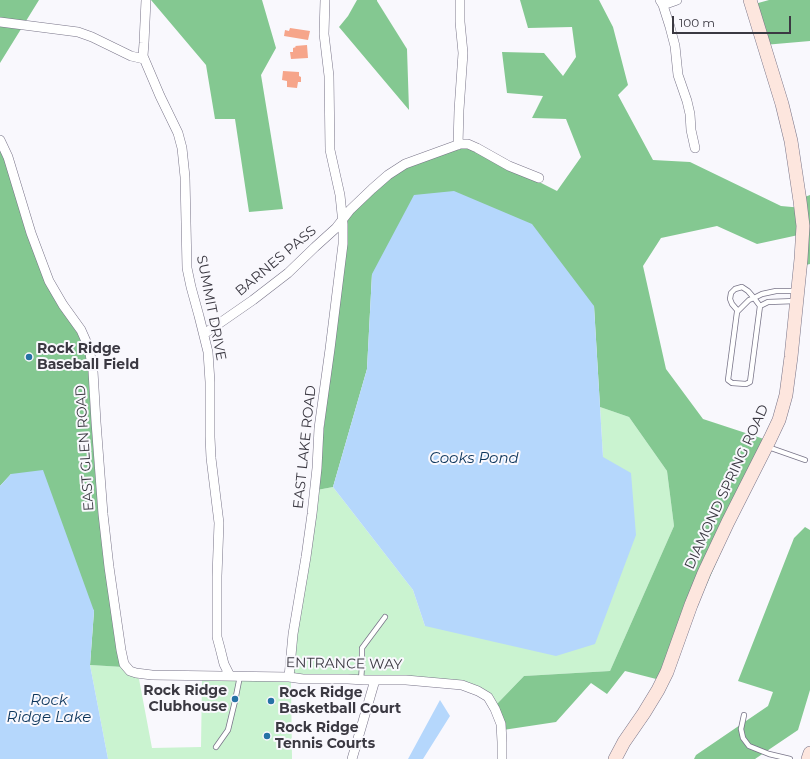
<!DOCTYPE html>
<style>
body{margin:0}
#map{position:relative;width:810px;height:759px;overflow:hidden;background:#f9f8fd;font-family:Montserrat,sans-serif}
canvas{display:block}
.scale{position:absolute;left:672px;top:16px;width:119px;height:18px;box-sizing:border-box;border:2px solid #3b3942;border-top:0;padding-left:5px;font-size:12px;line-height:14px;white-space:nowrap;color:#3b3942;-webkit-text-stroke:3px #f9f8fd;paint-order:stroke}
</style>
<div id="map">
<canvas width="810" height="759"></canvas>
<div class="scale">100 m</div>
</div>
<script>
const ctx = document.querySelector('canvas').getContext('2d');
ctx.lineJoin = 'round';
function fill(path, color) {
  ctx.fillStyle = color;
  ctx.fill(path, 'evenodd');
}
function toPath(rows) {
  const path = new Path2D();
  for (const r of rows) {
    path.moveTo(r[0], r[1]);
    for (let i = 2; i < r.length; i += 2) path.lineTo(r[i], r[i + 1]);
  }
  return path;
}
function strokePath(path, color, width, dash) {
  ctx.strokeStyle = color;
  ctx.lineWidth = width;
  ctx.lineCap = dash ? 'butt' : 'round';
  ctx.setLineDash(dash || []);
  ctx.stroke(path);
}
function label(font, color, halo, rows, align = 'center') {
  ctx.font = font + ' Montserrat,sans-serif';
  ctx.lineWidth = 4;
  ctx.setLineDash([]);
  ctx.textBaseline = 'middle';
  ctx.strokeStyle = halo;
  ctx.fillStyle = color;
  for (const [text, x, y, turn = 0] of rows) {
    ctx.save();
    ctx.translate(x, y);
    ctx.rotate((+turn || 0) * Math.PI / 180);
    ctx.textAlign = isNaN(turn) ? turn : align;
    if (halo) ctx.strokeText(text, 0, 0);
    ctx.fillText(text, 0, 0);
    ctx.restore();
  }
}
const green = toPath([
 [600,407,629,417,667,471,674,526,610,671,524,676,495,706,464,684,291,682,292,759,108,759,90,665,123,667,139,679,152,748,201,747,202,679,291,680,317,490,333,487,413,590,425,626,603,457]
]);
const forest = toPath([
 [0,0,39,0,0,63],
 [151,0,262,0,276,48,261,75,283,209,249,212,235,119,215,119,206,65],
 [357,0,377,0,377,1,407,49,409,110,339,27,348,16],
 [520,0,599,0,613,27,628,85,618,95,653,160,690,162,781,206,803,208,802,198,810,195,810,264,801,266,803,234,757,244,717,226,661,238,643,266,666,369,703,419,770,441,664,681,625,671,607,694,591,683,556,722,503,730,495,706,524,676,610,671,674,526,667,471,629,417,600,407,594,306,372,274,367,369,333,487,317,490,347,216,400,165,464,144,557,191,581,157,566,119,532,118,543,96,507,93,502,52,544,53,563,76,576,57,572,27,528,28],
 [769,0,810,0,810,41,764,45,751,5],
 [0,139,44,268,91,349,123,667,90,665,94,611,11,474,0,486],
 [805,527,810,530,810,690,798,730,755,759,694,759,696,755,768,706,773,692,738,681,794,538]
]);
const water = toPath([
 [454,191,532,224,594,306,603,457,631,473,636,535,595,644,556,656,425,626,413,590,333,487,367,369,372,274,414,195],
 [43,470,94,611,90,665,108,759,0,759,0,486,11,474],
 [440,700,450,716,423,759,408,759]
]);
const building = toPath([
 [290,28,310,31,308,40,284,36,285,30,289,31],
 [307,45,308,58,291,59,290,52,293,52,293,48,296,47,295,46],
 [283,71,299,72,299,76,301,77,301,82,298,82,297,88,287,87,287,81,282,80]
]);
const lane = toPath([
 [760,306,768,302,796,301],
 [738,311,732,304,730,299,731,293,735,289,742,287,748,291,754,298,760,306,750,382,746,384,732,383,728,380,737,312,749,300,754,298,762,294,776,291,796,291],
 [768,447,805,460],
 [361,680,362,666,362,648,385,617],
 [744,715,741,729,743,738,749,746,769,754,790,759],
 [216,747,228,730,235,701,240,676]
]);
const street = toPath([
 [146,0,144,43,143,56,160,96,178,133,182,148,185,177,187,268,191,287,199,316,208,352,210,382,210,437,211,458,219,523,217,576,217,637,220,648,224,664,230,676],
 [660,0,663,5,670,27,675,46,678,75,687,101,690,114,691,130,695,148],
 [663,5,677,0],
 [0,22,78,32,92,37,131,56,144,59],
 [0,140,8,157,31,233,49,281,63,305,81,330,89,348,93,371,96,422,103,514,109,567,121,650,124,664,130,671,136,673,152,675,289,677,303,679,348,679,364,680,406,680,462,685,478,691,488,697,495,709,501,724,502,742,502,759],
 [458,145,459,110,463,53,460,22,460,0],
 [204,334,253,300,288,273,315,247,336,228,350,210,372,189,388,175,405,164,460,144,468,144,477,148,509,166,539,178],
 [289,677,293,634,306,557,312,514,317,468,319,428,330,349,343,244,343,224,340,195,330,150,329,76,324,34,325,0],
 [352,759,375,680]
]);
const secondary = toPath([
 [615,759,624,742,644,713,658,690,667,672,691,605,704,573,728,522,770,439,779,420,786,395,791,357,801,259,803,226,800,201,791,141,782,104,750,0],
 [808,759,810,753]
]);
const markers = [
 [29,357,4,"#2572a5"],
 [235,699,4,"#2572a5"],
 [271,701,4,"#2572a5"],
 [267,736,4,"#2572a5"]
];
const streetNames = [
 ["BARNES PASS",276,261,-40],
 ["SUMMIT DRIVE",211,308,79],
 ["EAST LAKE ROAD",305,447,-84],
 ["EAST GLEN ROAD",85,448,-94],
 ["DIAMOND SPRING ROAD",727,487,-65],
 ["ENTRANCE WAY",344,664,1]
];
const poiNames = [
 ["Rock Ridge",37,349],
 ["Baseball Field",37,365],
 ["Rock Ridge",227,691,"right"],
 ["Clubhouse",227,707,"right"],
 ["Rock Ridge",279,693],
 ["Basketball Court",279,709],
 ["Rock Ridge",275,728],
 ["Tennis Courts",275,744]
];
const waterNames = [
 ["Cooks Pond",474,459],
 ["Rock",49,701],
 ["Ridge Lake",49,718]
];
fill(green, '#caf3d0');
fill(forest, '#84c891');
fill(water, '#b5d7fc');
fill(building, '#f6a58a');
strokePath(lane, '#787488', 6);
strokePath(street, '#787488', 10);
strokePath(secondary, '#787488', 14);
strokePath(lane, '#fff', 4.5);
strokePath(street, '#fff', 9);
strokePath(secondary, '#fde6de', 13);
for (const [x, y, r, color] of markers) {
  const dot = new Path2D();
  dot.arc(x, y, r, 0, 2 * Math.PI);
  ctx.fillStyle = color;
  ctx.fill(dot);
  strokePath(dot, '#f9f8fd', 1.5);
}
label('14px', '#3b3942', '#f9f8fd', streetNames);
label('bold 14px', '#3b3942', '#f9f8fd', poiNames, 'left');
label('italic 15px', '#0d365c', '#f9f8fd', waterNames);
</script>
